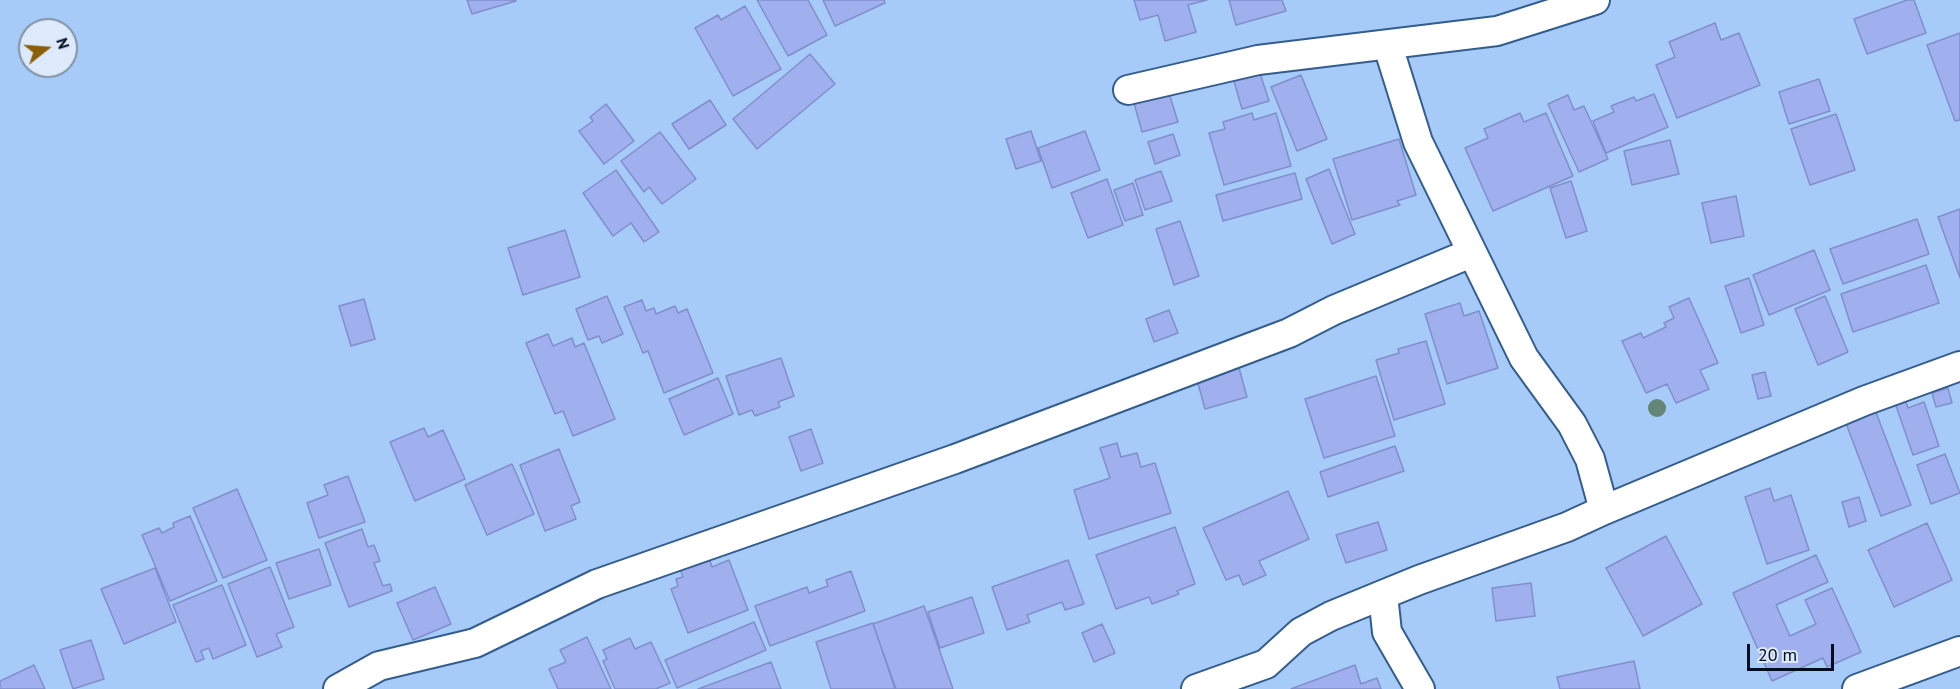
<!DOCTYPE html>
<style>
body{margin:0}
#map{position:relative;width:1960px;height:689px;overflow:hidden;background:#a7cbf8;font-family:"PT Sans",sans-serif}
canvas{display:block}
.north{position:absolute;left:18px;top:18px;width:60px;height:60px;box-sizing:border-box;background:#dceafb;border:2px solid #8491a3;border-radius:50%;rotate:73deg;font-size:16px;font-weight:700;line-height:24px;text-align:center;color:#000c1f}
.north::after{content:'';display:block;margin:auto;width:21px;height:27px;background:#8d5d07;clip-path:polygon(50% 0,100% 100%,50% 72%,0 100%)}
.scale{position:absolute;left:1747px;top:644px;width:87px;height:27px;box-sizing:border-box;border:3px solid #000c1f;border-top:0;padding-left:8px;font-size:18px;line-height:21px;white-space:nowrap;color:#000c1f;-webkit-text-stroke:4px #dceafb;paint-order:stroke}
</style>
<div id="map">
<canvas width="1960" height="689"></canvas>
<div class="north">N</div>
<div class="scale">20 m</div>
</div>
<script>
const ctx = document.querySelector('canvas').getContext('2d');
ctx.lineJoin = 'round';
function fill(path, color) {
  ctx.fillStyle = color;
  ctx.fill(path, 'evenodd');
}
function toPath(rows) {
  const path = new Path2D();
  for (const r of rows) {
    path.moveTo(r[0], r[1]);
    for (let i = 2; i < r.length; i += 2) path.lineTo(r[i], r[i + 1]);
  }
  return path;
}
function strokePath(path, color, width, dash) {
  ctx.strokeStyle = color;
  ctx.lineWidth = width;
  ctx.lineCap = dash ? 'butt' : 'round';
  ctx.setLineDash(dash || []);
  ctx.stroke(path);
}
const building = toPath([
 [467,0,516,0,516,1,472,14,467,0],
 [757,0,808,0,827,35,788,56,757,0],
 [823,0,884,0,885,3,835,26,823,0],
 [1134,0,1207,0,1188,5,1196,32,1165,41,1158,15,1140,20,1134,0],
 [1229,0,1282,0,1286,11,1236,25,1229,0],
 [1907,0,1914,0,1926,33,1867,54,1854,19,1907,0],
 [745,6,781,69,733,96,695,28,718,15,721,20,745,6],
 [1715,23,1721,40,1739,33,1760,85,1677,118,1656,65,1675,57,1669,42,1715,23],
 [1960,33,1960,120,1955,121,1927,45,1960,33],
 [810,54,835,84,757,149,733,119,810,54],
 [1259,70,1269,101,1242,109,1233,78,1259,70],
 [1301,75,1327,139,1297,151,1271,87,1301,75],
 [1819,79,1830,111,1789,124,1779,92,1819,79],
 [1169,93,1178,122,1142,132,1134,103,1169,93],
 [1654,94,1668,127,1606,153,1593,121,1614,112,1611,106,1634,97,1636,101,1654,94],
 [1568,95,1574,110,1584,106,1608,159,1579,172,1548,104,1568,95],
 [710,100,726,125,689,149,672,124,710,100],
 [606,104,634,141,604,164,579,131,593,121,590,117,606,104],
 [1252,113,1254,120,1276,113,1291,166,1224,185,1209,133,1225,129,1223,122,1252,113],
 [1520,113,1524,122,1546,113,1573,176,1493,211,1465,148,1488,138,1484,129,1520,113],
 [1836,114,1855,170,1810,185,1791,129,1836,114],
 [1031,131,1041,161,1016,169,1006,139,1031,131],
 [1085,131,1100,170,1052,188,1038,148,1085,131],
 [660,132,696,179,662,204,649,187,644,192,621,161,660,132],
 [1173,134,1180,155,1155,164,1148,142,1173,134],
 [1399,139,1416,195,1397,201,1400,205,1352,220,1333,159,1399,139],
 [1670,140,1679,174,1632,185,1624,151,1670,140],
 [1329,169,1355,234,1332,244,1306,179,1329,169],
 [616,170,659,232,644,242,631,223,613,236,583,193,616,170],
 [1161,171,1172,201,1145,210,1135,180,1161,171],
 [1295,173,1302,199,1223,221,1216,195,1295,173],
 [1107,179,1123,225,1088,238,1071,193,1107,179],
 [1571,181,1587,231,1566,238,1550,188,1571,181],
 [1133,183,1143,215,1125,221,1114,190,1133,183],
 [1736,196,1744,236,1711,243,1702,203,1736,196],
 [1960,209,1960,278,1938,217,1960,209],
 [1917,219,1929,254,1843,284,1830,249,1917,219],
 [1180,221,1199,276,1174,285,1156,229,1180,221],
 [565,230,580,277,523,295,508,248,565,230],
 [1814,250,1830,290,1769,315,1753,275,1814,250],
 [1926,265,1939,303,1853,332,1841,294,1926,265],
 [1749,278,1764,325,1741,333,1725,286,1749,278],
 [607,296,623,334,602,343,599,336,588,340,576,309,607,296],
 [1825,296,1848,352,1818,365,1795,309,1825,296],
 [1689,298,1718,363,1700,370,1709,389,1676,403,1667,384,1646,393,1622,341,1641,333,1643,338,1666,327,1664,323,1674,318,1669,307,1689,298],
 [364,299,375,339,351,346,339,306,364,299],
 [642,300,646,311,654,308,656,314,675,306,678,313,687,309,713,373,664,393,648,351,643,353,624,307,642,300],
 [1460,303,1464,316,1479,311,1498,368,1447,384,1425,314,1460,303],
 [1169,310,1178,333,1154,342,1146,319,1169,310],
 [548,334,553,346,572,338,575,347,584,343,615,419,573,436,563,411,555,414,526,343,548,334],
 [1426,341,1445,404,1394,420,1376,360,1399,353,1398,349,1426,341],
 [781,358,794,396,778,402,780,407,755,416,752,410,739,415,726,376,781,358],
 [1239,368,1247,397,1205,409,1197,380,1239,368],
 [1765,372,1771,396,1758,399,1752,375,1765,372],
 [1376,376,1395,436,1324,458,1305,399,1376,376],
 [718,378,733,414,684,435,669,399,718,378],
 [1948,388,1952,403,1936,407,1932,393,1948,388],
 [1903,394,1908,408,1924,402,1939,446,1913,455,1893,397,1903,394],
 [1874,407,1911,505,1881,516,1844,418,1874,407],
 [424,428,428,437,443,430,465,479,415,501,390,442,424,428],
 [811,429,823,463,801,471,789,437,811,429],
 [1117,443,1121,457,1137,453,1141,467,1155,463,1171,513,1089,539,1074,490,1110,478,1100,448,1117,443],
 [1395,446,1404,471,1328,497,1320,472,1395,446],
 [559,449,580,502,571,506,576,519,545,531,520,465,559,449],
 [1945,454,1960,493,1931,504,1917,465,1945,454],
 [512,464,534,514,487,535,465,485,512,464],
 [348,476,365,522,319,538,307,503,328,495,324,485,348,476],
 [1770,488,1774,501,1791,495,1809,550,1767,564,1745,497,1770,488],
 [237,489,267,560,223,578,193,508,237,489],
 [1288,491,1309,539,1259,561,1266,575,1243,585,1239,575,1226,580,1203,528,1288,491],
 [1859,497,1866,521,1849,527,1842,502,1859,497],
 [190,516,217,581,170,601,142,535,159,528,162,533,174,527,173,523,190,516],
 [1378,522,1387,550,1346,563,1336,535,1378,522],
 [1927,523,1952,580,1894,607,1868,550,1927,523],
 [1175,527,1195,584,1177,591,1179,594,1152,604,1149,597,1116,609,1096,555,1175,527],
 [362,529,368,547,374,545,380,561,374,563,383,586,390,584,392,591,349,607,325,543,362,529],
 [1666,536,1702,604,1643,636,1606,568,1666,536],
 [319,549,331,585,289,599,276,563,319,549],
 [1816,555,1828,582,1776,605,1790,636,1816,624,1805,600,1832,588,1861,652,1827,667,1823,658,1772,681,1733,593,1816,555],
 [709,558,712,567,729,560,748,610,688,633,671,589,678,586,676,579,683,577,680,569,709,558],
 [1068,560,1084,604,1065,610,1062,602,1027,615,1030,622,1007,630,992,587,1068,560],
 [270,567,294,627,276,634,282,647,257,657,228,584,270,567],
 [155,568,176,622,124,644,101,589,155,568],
 [851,571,865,611,770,646,755,606,807,587,809,593,828,586,826,580,851,571],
 [1531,583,1535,616,1496,621,1492,588,1531,583],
 [222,585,246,645,213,659,209,648,201,651,204,659,196,662,173,605,222,585],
 [435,587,451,624,413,640,397,603,435,587],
 [972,597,984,633,940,648,928,612,972,597],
 [924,606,953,689,896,689,873,624,924,606],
 [754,622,766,650,677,688,665,660,754,622],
 [873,623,895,689,831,689,816,642,873,623],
 [1102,624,1115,653,1094,662,1082,633,1102,624],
 [587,637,611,689,558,689,549,669,566,662,560,650,587,637],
 [630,638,635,649,651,642,670,683,656,689,615,689,603,661,607,659,603,650,630,638],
 [91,640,104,679,73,689,60,650,91,640],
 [1634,661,1640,689,1560,689,1557,677,1634,661],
 [771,662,781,689,698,689,771,662],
 [34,665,45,689,0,689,0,681,34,665],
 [1355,665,1361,684,1377,678,1381,689,1291,689,1355,665]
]);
const minor = toPath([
 [1128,90,1258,60,1497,31,1595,0],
 [1604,510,1864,401,1960,366],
 [1383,595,1387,632,1420,689],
 [338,689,379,666,475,643,597,584,955,459,1289,333,1334,310,1471,253],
 [1196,689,1266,664,1301,632,1331,616,1419,580,1567,527,1604,510,1590,459,1572,424,1524,358,1418,142,1388,46],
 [1857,689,1960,651]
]);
const trees = [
 [1657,408]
];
fill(building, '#a0afee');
strokePath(building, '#808fcb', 1.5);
strokePath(minor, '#335d8d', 32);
strokePath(minor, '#fff', 28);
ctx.fillStyle = '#638677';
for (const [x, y] of trees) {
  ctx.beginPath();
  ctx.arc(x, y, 9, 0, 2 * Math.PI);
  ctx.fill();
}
</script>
